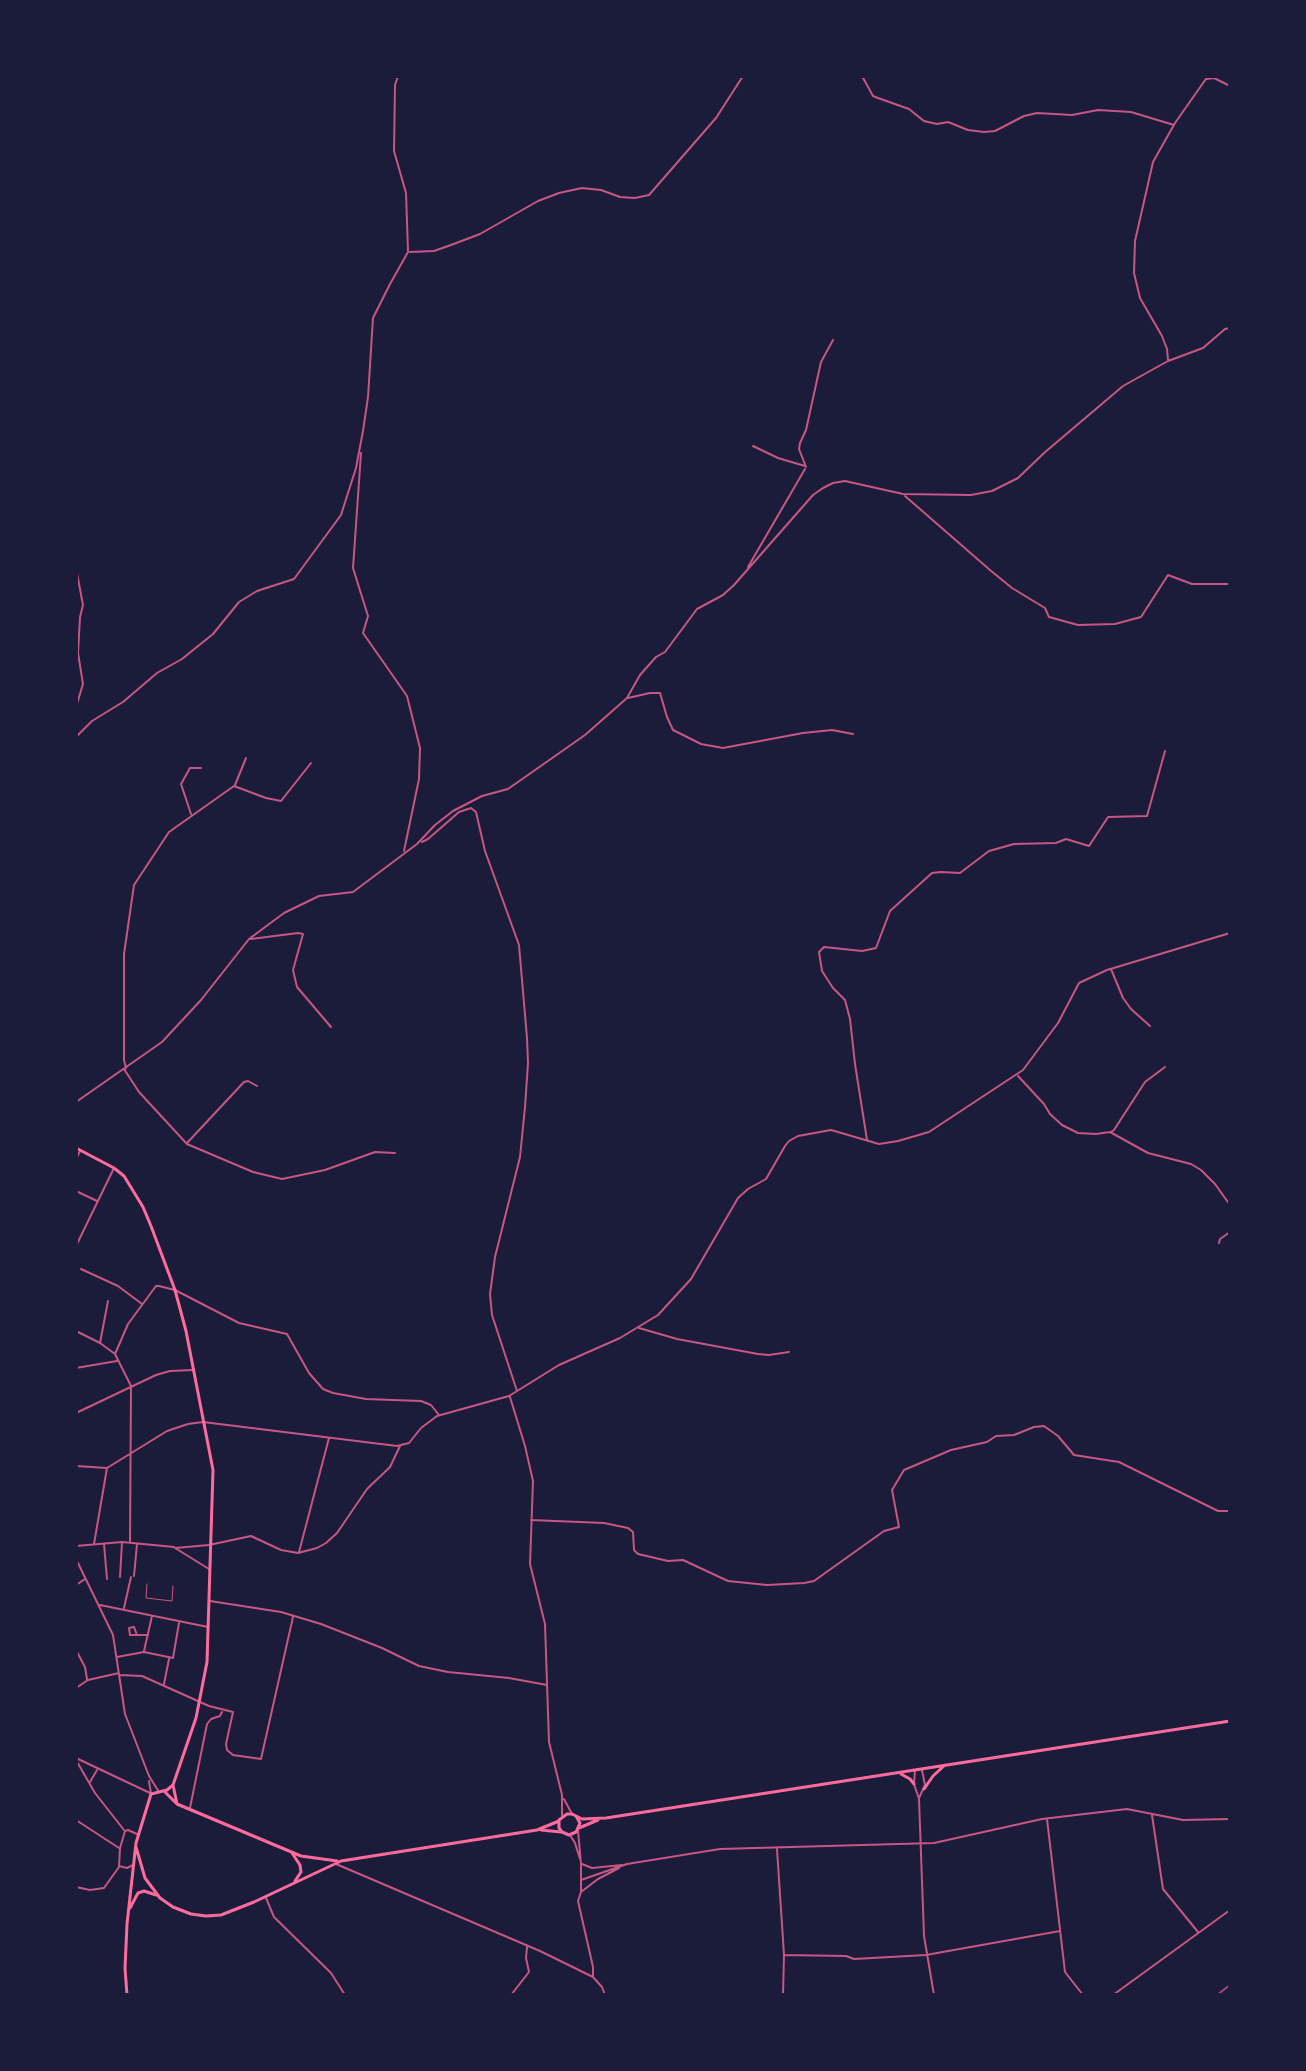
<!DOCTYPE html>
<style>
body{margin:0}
#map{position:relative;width:1306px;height:2071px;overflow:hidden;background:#1b1b3a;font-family:Roboto,sans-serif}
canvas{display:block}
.frame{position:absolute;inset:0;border:78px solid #1b1b3a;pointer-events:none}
</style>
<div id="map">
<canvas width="1306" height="2071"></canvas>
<div class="frame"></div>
</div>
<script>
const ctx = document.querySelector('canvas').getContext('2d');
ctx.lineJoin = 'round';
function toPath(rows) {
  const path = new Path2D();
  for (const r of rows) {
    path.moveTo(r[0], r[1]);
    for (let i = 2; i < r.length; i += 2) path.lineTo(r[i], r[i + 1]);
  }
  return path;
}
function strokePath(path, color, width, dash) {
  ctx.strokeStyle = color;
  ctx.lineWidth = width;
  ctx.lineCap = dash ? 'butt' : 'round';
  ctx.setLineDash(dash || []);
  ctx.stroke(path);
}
const service = toPath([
 [147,1584,146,1598,172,1601,173,1586]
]);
const minor = toPath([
 [398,76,395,85,394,151,406,193,408,251],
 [862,76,873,96,878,98,909,109,924,121,937,124,948,122,968,130,984,132,995,131,1024,116,1037,113,1072,115,1098,110,1131,112,1174,125],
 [1207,79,1214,78,1230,86],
 [410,252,434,251,451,245,480,234,538,201,559,193,582,188,601,190,620,197,635,198,649,195,716,118,743,76],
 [1168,360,1167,349,1162,336,1140,298,1134,273,1135,241,1153,162,1175,123,1208,76],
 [753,446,778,458,805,466],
 [361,453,353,568,368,616,363,633,407,696,420,748,419,779,404,851],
 [806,467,799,449,800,443,806,430,821,362,833,340],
 [905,496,990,570,1012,588,1045,608,1049,617,1078,625,1115,624,1141,617,1168,575,1192,584,1230,584],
 [748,567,805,469],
 [76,568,83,605,80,617,78,653,83,684,76,707],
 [628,698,650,693,660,693,667,717,673,730,701,744,723,748,803,733,832,730,853,734],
 [76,737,92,721,123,702,157,673,182,659,213,634,239,602,257,591,294,579,341,515,356,468,363,431,368,397,373,318,390,284,408,252],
 [311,763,281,801,266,798,234,786,169,832,134,885,124,954,124,1060,126,1068,124,1069,139,1092,187,1144,253,1172,282,1179,325,1170,375,1152,395,1153],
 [235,785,246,758],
 [191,814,181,784,190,768,201,768],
 [422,842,428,839,459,812,471,808,476,812,485,851,519,945,527,1038,528,1063,525,1107,520,1157,495,1257,490,1294,492,1315,517,1391],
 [251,939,298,933,303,934,293,970,297,987,331,1027],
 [1111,969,1123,998,1131,1009,1150,1026],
 [1018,1076,1044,1104,1050,1114,1062,1125,1078,1133,1096,1134,1110,1132,1148,1153,1191,1164,1201,1170,1215,1184,1230,1205],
 [76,1102,162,1042,201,1000,249,939,284,913,319,896,353,892,417,844,435,825,453,811,482,796,508,789,585,735,627,698,640,675,656,657,665,652,697,609,723,595,734,585,813,495,823,488,833,483,845,481,903,494,971,495,992,491,1018,478,1044,453,1123,386,1168,361,1203,348,1225,329,1230,328],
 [1111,1132,1114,1130,1145,1082,1165,1067],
 [867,1140,855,1064,850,1019,845,1000,833,988,822,971,819,952,824,947,862,951,876,948,890,911,932,873,941,872,960,873,989,851,1014,844,1056,843,1066,839,1089,846,1108,817,1147,816,1165,751],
 [187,1143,244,1082,248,1081,257,1086],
 [76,1159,80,1151],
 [76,1191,97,1201],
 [1219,1243,1220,1239,1230,1232],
 [76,1246,114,1168],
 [81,1269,118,1286,142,1304],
 [639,1328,677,1339,758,1354,769,1355,789,1352],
 [76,1331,100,1343,115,1354,131,1386,130,1542],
 [100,1343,108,1301],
 [115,1354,128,1324,156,1286,159,1286,175,1290,239,1323,287,1334,309,1373,323,1389,333,1393,366,1399,421,1401,431,1405,439,1415],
 [76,1368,117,1361],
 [510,1397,525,1446,533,1481,530,1564,545,1624,549,1742,562,1795,562,1816],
 [76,1413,156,1375,170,1371,193,1370],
 [76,1466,107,1468,167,1431,188,1424,203,1422,397,1446,409,1443,421,1428,437,1416,509,1396,559,1365,620,1338,658,1315,691,1279,738,1198,748,1189,766,1179,785,1146,789,1141,798,1136,831,1130,879,1144,898,1141,929,1132,1023,1070,1058,1023,1079,983,1107,970,1230,933],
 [531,1520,604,1523,628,1528,633,1532,634,1550,638,1554,668,1561,683,1560,728,1581,767,1585,804,1583,814,1581,884,1531,899,1527,892,1490,904,1470,951,1450,987,1442,996,1436,1014,1435,1034,1427,1044,1426,1058,1436,1074,1455,1119,1462,1218,1511,1230,1511],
 [94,1544,107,1468],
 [104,1544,107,1579],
 [76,1546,122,1542,174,1547],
 [299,1552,329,1438],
 [76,1559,113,1635,125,1714,149,1776,159,1792],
 [209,1569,175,1548,209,1545,251,1536,281,1550,298,1553,317,1548,326,1543,337,1533,367,1489,390,1467,400,1446],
 [134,1576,137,1544],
 [120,1577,122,1542],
 [76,1585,85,1579],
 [210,1601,281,1612,321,1624,382,1648,419,1666,448,1672,509,1678,547,1685],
 [100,1605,208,1627],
 [124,1608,131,1577],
 [137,1635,134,1627,129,1628,130,1635,148,1635],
 [76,1650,85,1667,87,1679],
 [144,1651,152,1616],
 [117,1657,144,1652,173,1658,179,1623],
 [119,1675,142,1676,209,1706,233,1712,226,1744,227,1750,233,1755,261,1759,293,1617],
 [164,1684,169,1659],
 [76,1688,88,1680,119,1673],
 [76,1760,95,1793,124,1830],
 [915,1770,914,1784,919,1799,924,1936,934,1995],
 [149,1781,151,1794],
 [90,1782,97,1770],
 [919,1798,925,1785,922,1770],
 [564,1799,572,1814],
 [190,1808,207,1724,211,1719,220,1716,222,1712],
 [1152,1815,1163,1889,1198,1932],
 [1047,1819,1065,1972,1083,1995],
 [76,1820,119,1848],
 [578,1830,581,1864,581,1892,578,1901,593,1967,593,1976],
 [570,1835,575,1843,580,1859],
 [777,1849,784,1955,783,1995],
 [336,1864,540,1951,593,1977,602,1987,605,1995],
 [582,1864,592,1868,622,1865],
 [581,1880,627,1864,720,1849,934,1843,1042,1819,1127,1809,1183,1820,1230,1819],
 [76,1887,90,1890,104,1888,119,1867],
 [581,1892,598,1879,619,1868],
 [266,1898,274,1917,331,1973,345,1995],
 [784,1955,846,1956,854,1959,926,1955,1060,1931],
 [511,1995,529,1972,526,1958,527,1947],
 [1113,1995,1230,1910]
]);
const tertiary = toPath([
 [76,1758,150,1793],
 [133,1865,127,1868,119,1866,120,1848,125,1831,128,1830,139,1835]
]);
const secondary = toPath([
 [76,1148,114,1168,124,1176,143,1207,151,1226,175,1290,186,1331,213,1470,207,1662,196,1718,173,1785,177,1804],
 [901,1774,910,1779,914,1784],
 [924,1789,933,1776,945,1765],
 [165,1792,177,1804,301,1856,337,1861],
 [576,1816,580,1823,576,1832,569,1835,562,1832,559,1828,559,1820,567,1814,572,1814,582,1819,606,1818,1230,1721],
 [579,1828,598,1820],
 [541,1830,561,1832],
 [136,1847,145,1878,160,1898,173,1907,191,1914,206,1916,221,1915,254,1902,341,1861,537,1830,559,1821],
 [292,1853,300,1865,301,1872,295,1881],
 [130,1908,138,1893,144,1891,156,1895],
 [127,1995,125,1968,127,1924,136,1843,151,1794,167,1790,173,1785]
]);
const rail = toPath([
 [1217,1995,1230,1985]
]);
strokePath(service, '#c65784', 1);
strokePath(minor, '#c65784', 2);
strokePath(tertiary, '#c65784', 2);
strokePath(secondary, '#ff6b9d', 3);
strokePath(rail, '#a44b75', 2);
</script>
